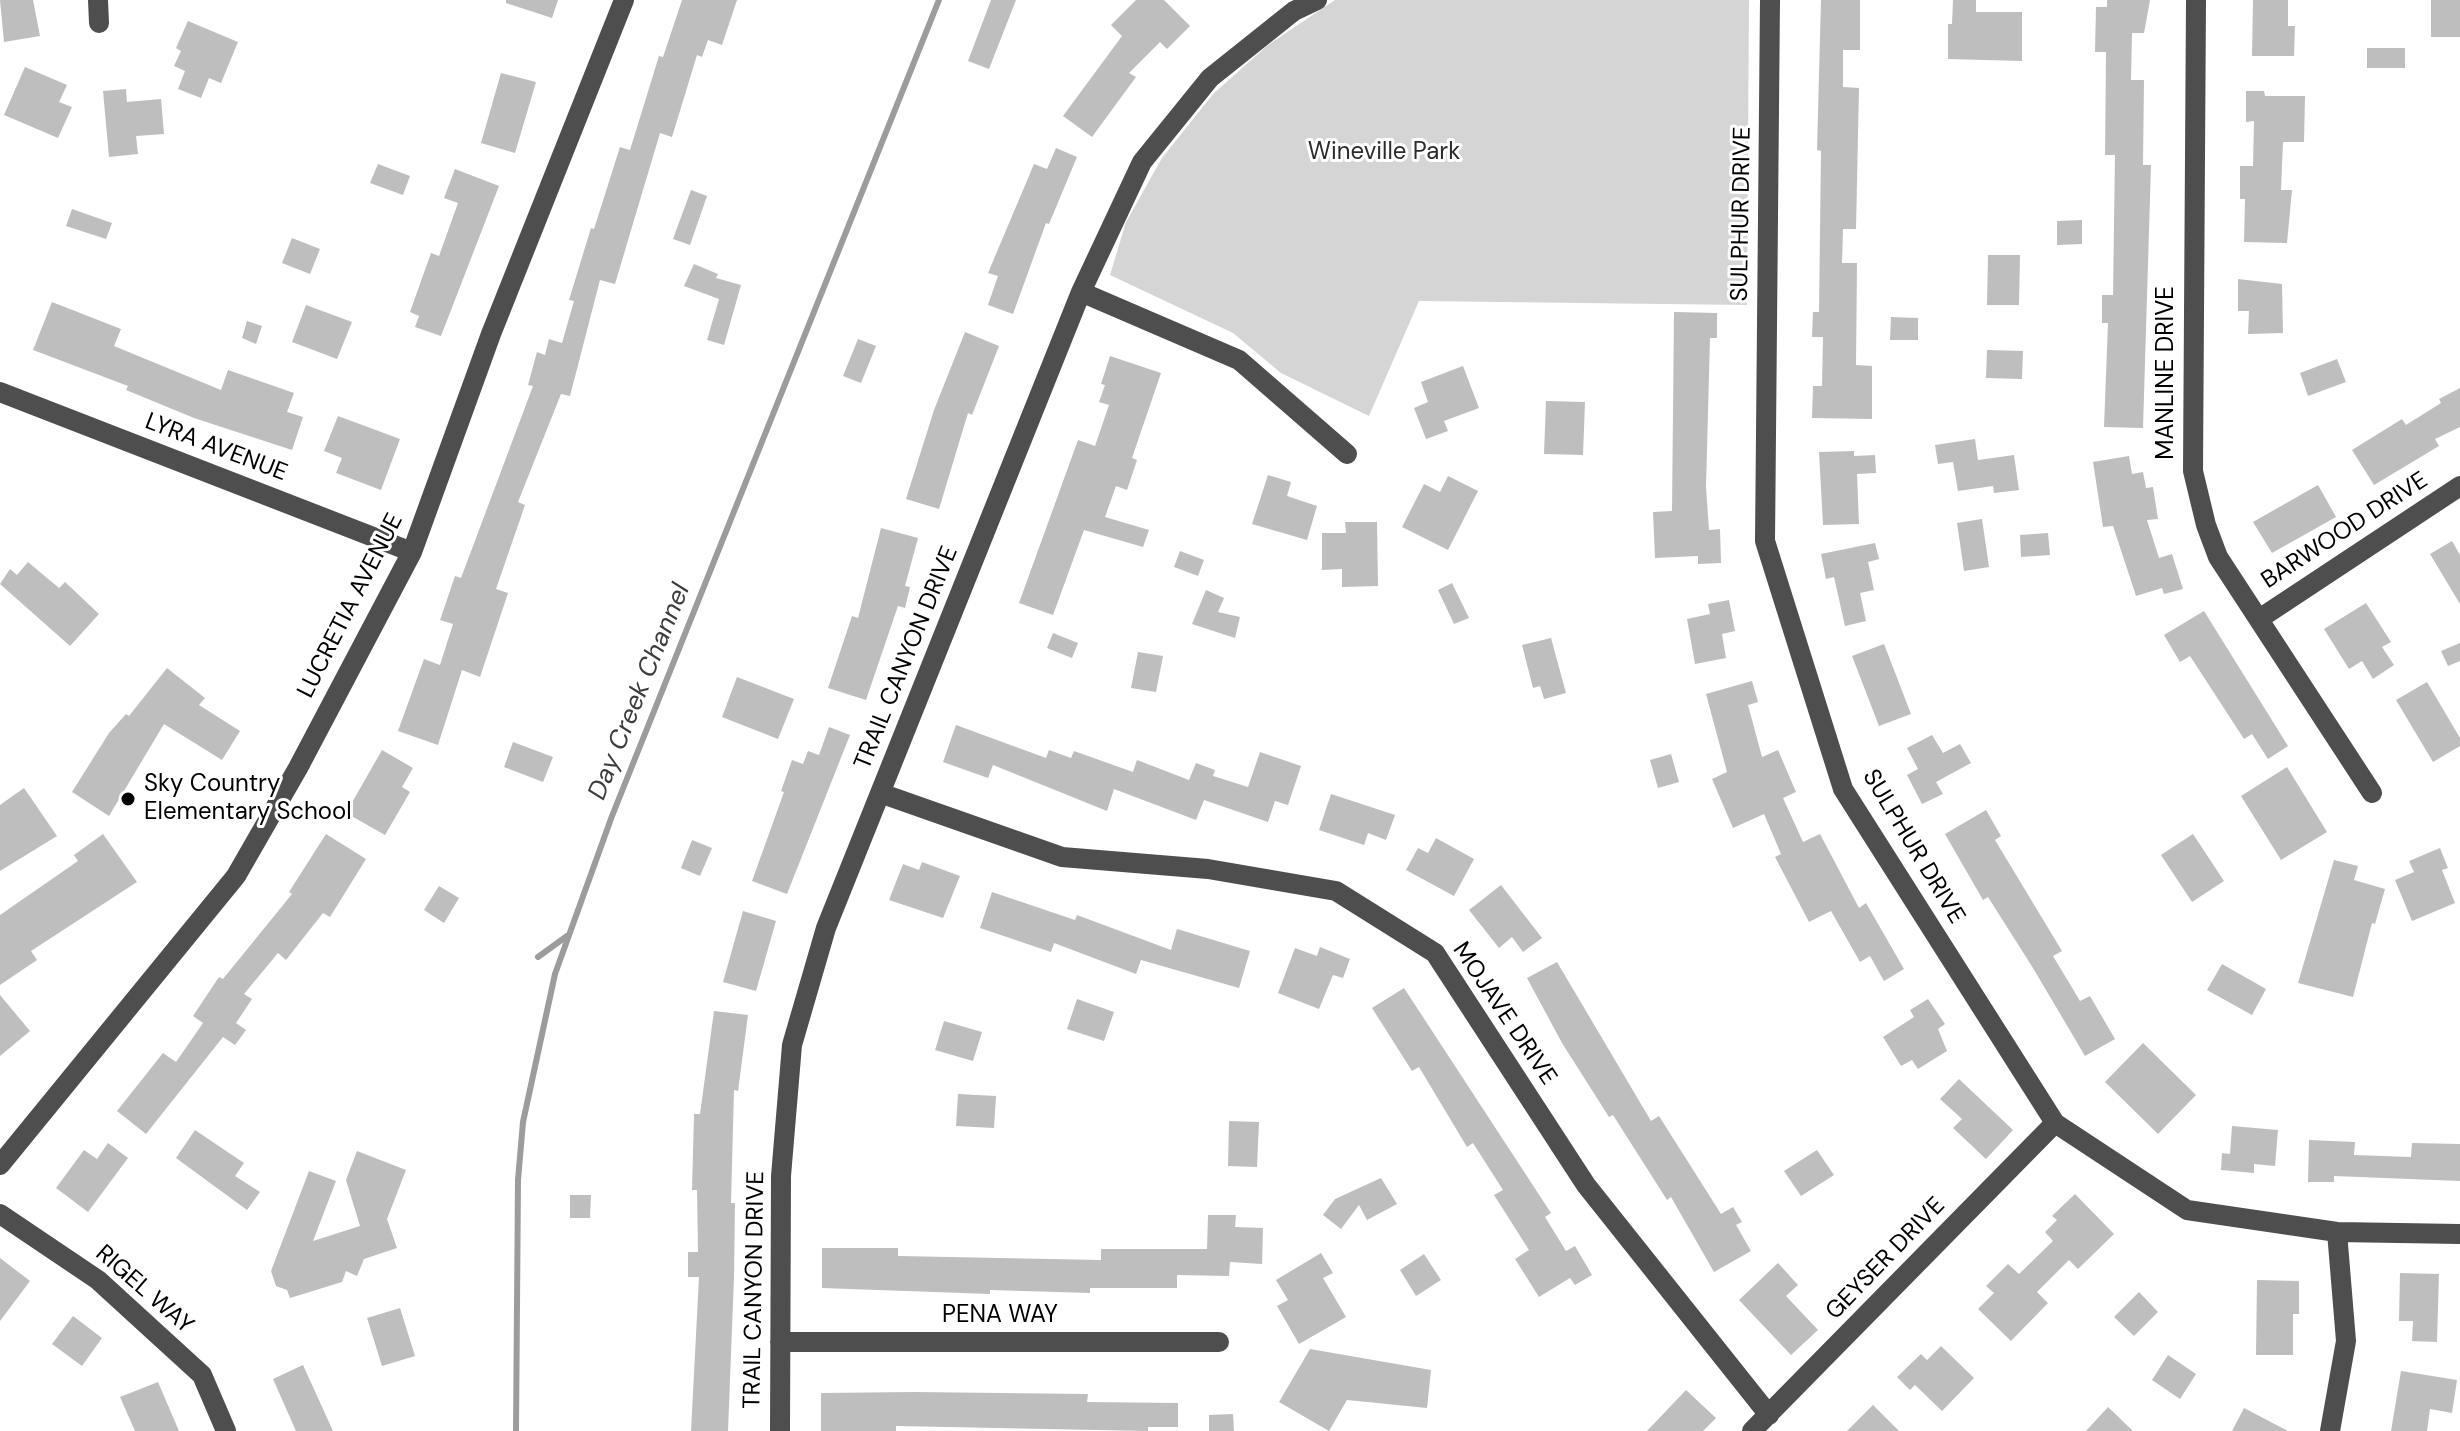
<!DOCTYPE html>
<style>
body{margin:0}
canvas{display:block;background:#fff}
</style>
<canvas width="2460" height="1431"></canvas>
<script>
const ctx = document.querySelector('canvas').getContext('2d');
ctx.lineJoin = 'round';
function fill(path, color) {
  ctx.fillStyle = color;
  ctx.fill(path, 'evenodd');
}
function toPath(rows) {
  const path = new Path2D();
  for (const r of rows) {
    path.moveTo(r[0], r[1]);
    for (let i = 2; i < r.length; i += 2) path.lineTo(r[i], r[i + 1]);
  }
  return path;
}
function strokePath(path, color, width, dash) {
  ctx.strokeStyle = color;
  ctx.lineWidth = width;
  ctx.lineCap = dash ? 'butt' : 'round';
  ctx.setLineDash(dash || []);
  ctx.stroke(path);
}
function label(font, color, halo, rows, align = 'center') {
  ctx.font = font + ' "DM Sans",sans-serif';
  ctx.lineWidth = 6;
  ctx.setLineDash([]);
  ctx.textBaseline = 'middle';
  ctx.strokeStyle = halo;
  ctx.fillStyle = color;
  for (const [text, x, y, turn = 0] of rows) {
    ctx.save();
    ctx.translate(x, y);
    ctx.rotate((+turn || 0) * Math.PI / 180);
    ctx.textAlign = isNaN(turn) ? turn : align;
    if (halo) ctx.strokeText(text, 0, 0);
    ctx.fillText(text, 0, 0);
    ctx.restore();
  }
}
const green = toPath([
 [1335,0,1749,0,1747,305,1419,301,1369,416,1281,373,1233,333,1110,275,1126,222,1162,158,1213,94,1268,45]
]);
const stream = toPath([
 [538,957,567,936],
 [516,1431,518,1180,523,1122,555,974,612,816,939,0]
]);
const building = toPath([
 [0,0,33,0,40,36,4,42],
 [506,0,558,0,552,18,506,3],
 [682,0,737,0,722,45,708,40,702,57,697,55,672,137,660,133,615,284,600,280,570,396,561,394,518,502,525,505,496,589,508,593,480,677,462,670,438,745,398,731,424,659,440,665,453,624,440,620,455,576,461,578,533,386,528,385,537,352,545,355,549,339,562,343,574,301,569,300,591,228,594,229,620,147,630,150,659,56,663,57],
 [991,0,1016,0,989,69,968,61],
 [1136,0,1164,0,1190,26,1167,49,1160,42,1129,73,1136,77,1092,137,1063,116,1122,36,1111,25],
 [1821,0,1860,0,1860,50,1843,50,1843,87,1859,88,1856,229,1843,229,1842,263,1857,263,1856,365,1872,366,1872,419,1812,418,1813,386,1822,386,1823,337,1812,337,1813,312,1819,312,1821,151,1817,150],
 [1953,0,1976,0,1976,12,2022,12,2022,61,1948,59,1948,24,1952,24],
 [2107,0,2150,0,2144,33,2132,33,2131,80,2144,80,2143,165,2151,165,2143,428,2104,427,2108,323,2102,323,2102,295,2113,295,2115,155,2105,155,2106,52,2095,52,2096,7,2107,7],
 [2253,0,2288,0,2288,26,2295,26,2294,56,2252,56],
 [2431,0,2460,0,2460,37,2431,37],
 [188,21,238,42,221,83,209,78,201,98,178,89,185,71,174,66,181,51,176,48],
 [2367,48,2405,48,2405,68,2367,68],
 [25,67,67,85,59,102,72,107,58,138,4,115],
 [501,73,536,82,515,153,481,143],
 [126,89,127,102,161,99,164,134,136,136,138,154,109,157,103,91],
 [2246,91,2264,91,2265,96,2305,96,2304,142,2283,142,2281,190,2292,190,2287,243,2244,242,2245,199,2240,199,2240,166,2253,166,2254,121,2246,122],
 [1056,148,1077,157,1049,224,1046,223,1013,314,988,305,998,276,988,273,1034,164,1047,169],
 [378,164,410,176,403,195,370,183],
 [455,169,499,186,441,336,415,327,419,316,410,312,431,253,439,256,458,203,444,198],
 [691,190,707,196,690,245,673,239],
 [72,209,112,223,106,239,66,226],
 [2082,220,2082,244,2057,245,2057,221],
 [292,238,320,249,310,274,282,263],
 [1988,255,2020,255,2019,305,1987,305],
 [694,264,718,274,716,278,741,285,724,345,707,340,719,299,684,286],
 [2238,279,2282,284,2283,333,2248,334,2249,311,2238,311],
 [52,302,121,329,114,346,221,390,228,370,294,393,287,412,303,417,292,450,194,418,126,390,128,386,33,350],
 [306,305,352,322,337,359,292,342],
 [1674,312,1717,313,1717,338,1710,338,1706,487,1709,530,1720,529,1721,563,1698,564,1698,556,1655,558,1653,512,1672,511],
 [1891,317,1918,318,1918,340,1890,340],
 [247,321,262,326,256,344,242,338],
 [965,332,999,346,972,415,968,413,939,509,906,499,934,410],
 [858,339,876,346,861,383,843,376],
 [1987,350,2023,351,2022,379,1986,378],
 [1110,356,1161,373,1132,458,1137,460,1127,490,1116,486,1105,517,1149,530,1143,547,1084,530,1053,615,1019,603,1078,440,1095,446,1109,405,1099,402,1105,385,1101,384],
 [2337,359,2346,382,2308,396,2300,373],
 [1463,366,1479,408,1444,421,1448,431,1426,439,1414,408,1428,402,1421,382],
 [2460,388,2460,427,2435,439,2439,446,2374,485,2352,450,2402,419,2406,425,2441,403,2439,399],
 [1546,401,1585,402,1583,455,1544,454],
 [338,416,400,439,381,490,336,473,342,458,324,451],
 [1975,439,1978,460,2014,455,2019,490,1994,493,1993,486,1958,491,1953,462,1938,464,1935,445],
 [1854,451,1854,456,1875,455,1876,473,1857,474,1859,524,1823,525,1819,452],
 [2129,456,2132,474,2143,472,2146,488,2153,487,2158,519,2147,520,2159,558,2172,554,2183,589,2164,594,2162,588,2136,596,2113,526,2103,527,2093,462],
 [1268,475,1291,482,1287,496,1317,506,1307,540,1252,524],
 [1448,476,1478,491,1448,550,1402,527,1424,484,1440,492],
 [2318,485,2336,517,2272,553,2253,522],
 [1982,519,1989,567,1964,571,1957,523],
 [1345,522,1377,522,1378,586,1342,587,1342,569,1322,570,1322,533,1346,533],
 [881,528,918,538,905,586,910,587,905,608,898,606,866,700,828,688,852,616,858,618],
 [2048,533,2050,555,2021,557,2020,535],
 [2452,541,2460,555,2460,604,2430,554],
 [1875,543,1879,559,1868,562,1874,590,1860,593,1866,621,1845,626,1834,577,1826,579,1821,554],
 [1180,551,1204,560,1198,576,1174,567],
 [28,562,59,588,65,582,99,614,70,646,0,584,10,569,17,575],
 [1452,583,1469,618,1454,624,1438,590],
 [1206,590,1224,598,1218,612,1240,617,1235,638,1192,624],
 [1729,600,1735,631,1722,634,1726,658,1695,664,1687,619,1710,614,1708,604],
 [2366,603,2391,642,2382,647,2394,665,2373,679,2362,661,2349,669,2324,629],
 [2204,611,2288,746,2268,759,2252,734,2244,739,2190,656,2180,662,2164,635],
 [1053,633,1078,643,1072,658,1047,648],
 [1551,638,1566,693,1544,699,1540,686,1533,688,1522,645],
 [2460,643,2460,661,2448,666,2441,651],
 [1884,644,1911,714,1879,726,1852,656],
 [1138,652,1163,656,1156,692,1131,688],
 [167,668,205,698,199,705,240,731,222,760,164,724,109,816,72,792,109,733,126,714,129,716],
 [737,677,794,699,778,739,722,717],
 [1752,681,1758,702,1748,705,1762,757,1778,750,1796,792,1783,798,1803,842,1820,834,1859,908,1866,903,1904,969,1884,981,1870,956,1860,962,1831,911,1809,922,1775,857,1781,854,1764,814,1733,828,1712,779,1727,772,1706,694],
 [2427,682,2460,738,2460,746,2433,762,2396,700],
 [956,725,1046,758,1049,750,1071,758,1074,751,1133,772,1137,760,1189,780,1196,763,1215,770,1213,776,1248,787,1260,752,1301,766,1288,805,1275,801,1268,822,1204,800,1196,820,1114,789,1107,811,993,765,988,778,943,762],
 [829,727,850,735,787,894,752,881,784,792,781,791,792,760,803,764,808,751,819,755],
 [1932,735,1943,753,1960,744,1971,763,1936,782,1943,794,1922,804,1907,775,1918,769,1907,748],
 [513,742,553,757,543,782,504,767],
 [382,750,413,768,402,787,410,792,385,835,346,813],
 [1671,754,1679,782,1658,788,1650,760],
 [2287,767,2327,832,2281,860,2241,796],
 [24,788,57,836,0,871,0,805],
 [1331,794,1395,815,1386,840,1368,833,1364,845,1319,830],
 [1986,810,2001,836,1995,840,2062,951,2053,956,2080,1001,2090,996,2115,1039,2085,1056,2033,968,1988,897,1983,900,1945,834],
 [103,834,137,882,31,951,37,960,0,985,0,915,78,861,74,855],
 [326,834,366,859,330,917,323,913,286,960,278,953,244,994,252,999,236,1023,246,1030,235,1045,223,1037,146,1134,117,1111,163,1053,176,1062,203,1023,193,1016,219,977,223,979,292,894,289,892],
 [2193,834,2224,881,2192,902,2161,855],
 [1436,838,1474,859,1454,896,1406,870,1418,848,1428,853],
 [692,840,712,848,700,876,681,868],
 [2440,848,2448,868,2442,870,2455,903,2412,921,2395,880,2414,872,2409,861],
 [2334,860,2358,866,2354,880,2385,889,2375,924,2372,923,2353,997,2298,983],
 [922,862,960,876,943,918,889,900,903,864,919,870],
 [1501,885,1542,938,1523,952,1512,937,1499,948,1469,910],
 [439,886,459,898,444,923,424,910],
 [992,892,1075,920,1077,915,1171,950,1177,929,1250,951,1239,988,1141,960,1136,974,1054,943,1051,952,980,928],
 [743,911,776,921,756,991,723,982],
 [1320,947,1350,959,1343,978,1333,975,1319,1009,1278,993,1295,948,1317,956],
 [1557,962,1651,1121,1659,1116,1721,1214,1733,1207,1742,1222,1736,1225,1751,1251,1714,1272,1671,1197,1667,1200,1613,1115,1609,1117,1562,1043,1527,978],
 [2222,964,2266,989,2252,1015,2207,990],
 [1404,988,1551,1213,1545,1217,1566,1251,1575,1246,1592,1275,1575,1285,1570,1278,1539,1297,1515,1259,1529,1250,1494,1195,1503,1190,1473,1143,1467,1147,1419,1067,1412,1071,1372,1008],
 [0,995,30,1031,0,1056],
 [1077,999,1114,1012,1104,1041,1067,1029],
 [1928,999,1945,1024,1938,1029,1947,1051,1918,1069,1912,1060,1901,1066,1883,1037,1914,1017,1910,1010],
 [714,1011,748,1015,738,1091,734,1090,731,1203,735,1203,734,1277,728,1431,691,1431,699,1277,688,1277,688,1252,698,1252,697,1190,692,1190,694,1114,700,1114],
 [944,1021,982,1032,973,1061,935,1050],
 [2143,1043,2196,1095,2158,1134,2105,1082],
 [1959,1079,2013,1130,1986,1159,1953,1128,1962,1119,1940,1099],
 [958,1094,996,1096,994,1128,956,1126],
 [1229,1121,1259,1122,1257,1167,1228,1166],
 [2232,1126,2278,1130,2275,1166,2254,1164,2254,1173,2221,1170,2222,1153,2230,1154],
 [195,1130,244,1163,235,1176,260,1192,247,1210,176,1158],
 [2309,1140,2355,1142,2354,1155,2411,1157,2412,1143,2460,1144,2460,1181,2334,1176,2334,1182,2308,1182],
 [108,1143,128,1158,88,1212,56,1188,84,1150,97,1159],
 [1817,1150,1834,1175,1801,1196,1784,1171],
 [357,1151,406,1170,387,1219,397,1248,364,1259,357,1276,346,1271,342,1282,290,1298,287,1290,276,1286,271,1271,309,1171,336,1181,313,1241,360,1226,346,1180],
 [1381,1178,1397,1204,1367,1220,1359,1205,1341,1229,1323,1215,1335,1199],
 [2075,1194,2114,1234,2078,1269,2069,1260,2037,1292,2048,1303,2011,1341,1978,1309,1994,1293,1986,1286,2008,1264,2019,1274,2053,1241,2045,1232,2057,1220,2052,1216],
 [570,1195,591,1195,590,1218,570,1218],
 [1208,1215,1236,1215,1235,1227,1263,1228,1262,1264,1230,1262,1229,1276,1177,1275,1177,1288,1090,1288,1090,1293,990,1290,990,1294,822,1288,822,1248,898,1248,898,1256,1101,1260,1101,1249,1207,1249],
 [1321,1253,1333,1273,1323,1278,1346,1317,1299,1344,1277,1306,1288,1300,1276,1280],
 [1424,1254,1441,1280,1416,1296,1400,1270],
 [0,1258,30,1281,0,1321],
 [1778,1263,1798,1285,1786,1296,1818,1330,1791,1355,1739,1300],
 [2400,1273,2439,1274,2437,1342,2412,1341,2413,1321,2399,1321],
 [2257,1280,2299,1281,2299,1314,2293,1314,2293,1355,2256,1355],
 [2139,1292,2158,1312,2134,1336,2114,1317],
 [400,1308,415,1356,382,1366,367,1318],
 [73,1316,102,1338,82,1366,52,1344],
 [1941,1346,1974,1378,1942,1411,1915,1385,1910,1390,1897,1377,1921,1354,1927,1360],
 [1310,1349,1431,1370,1427,1408,1347,1400,1329,1431,1279,1402],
 [2168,1355,2196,1374,2180,1399,2152,1380],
 [303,1365,333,1431,296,1431,273,1379],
 [2401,1371,2457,1380,2452,1413,2430,1409,2427,1431,2391,1431],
 [158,1382,179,1431,135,1431,120,1397],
 [1686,1390,1716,1418,1703,1431,1647,1431],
 [914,1392,1088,1394,1087,1402,1178,1403,1178,1427,1148,1427,1148,1431,896,1426,896,1431,821,1431,821,1393],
 [1873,1405,1899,1431,1847,1431],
 [2108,1407,2133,1431,2086,1431],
 [2244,1408,2288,1431,2232,1431],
 [1233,1414,1234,1431,1209,1431,1209,1415]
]);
const minor = toPath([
 [98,0,99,23],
 [1770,0,1765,541,1843,789,2055,1123,2187,1210,2337,1232,2460,1234],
 [2196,0,2193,471,2206,525,2218,557,2372,793],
 [1081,292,1239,360,1347,454],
 [0,392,412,552],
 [2259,619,2460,486],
 [880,793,1062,857,1208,869,1336,891,1435,953,1586,1185,1769,1415],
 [0,1165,236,876,298,768,412,552,491,334,624,0],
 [0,1214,98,1280,202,1375,226,1431],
 [780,1342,1219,1342],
 [780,1431,781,1176,792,1045,826,928,1081,292,1142,162,1210,78,1294,11,1317,0],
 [1752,1431,2055,1123],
 [2330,1431,2346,1341,2337,1232]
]);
const markers = [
 [128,799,8,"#000"]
];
const parkNames = [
 ["Wineville Park",1384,153]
];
const streetNames = [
 ["SULPHUR DRIVE",1742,214,-89],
 ["MANLINE DRIVE",2167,373,-90],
 ["LYRA AVENUE",216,448,21],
 ["BARWOOD DRIVE",2345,531,-33],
 ["LUCRETIA AVENUE",351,606,-63],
 ["TRAIL CANYON DRIVE",907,658,-68],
 ["SULPHUR DRIVE",1913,847,59],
 ["MOJAVE DRIVE",1504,1014,56],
 ["GEYSER DRIVE",1886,1259,-46],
 ["RIGEL WAY",144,1290,41],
 ["TRAIL CANYON DRIVE",755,1290,-89],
 ["PENA WAY",1000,1316]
];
const poiNames = [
 ["Sky Country",144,785],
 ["Elementary School",144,813]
];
const waterNames = [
 ["Day Creek Channel",640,692,-68]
];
fill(green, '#d5d5d5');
strokePath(stream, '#9c9c9c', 6);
fill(building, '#bebebe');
strokePath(minor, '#4e4e4e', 20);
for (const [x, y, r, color] of markers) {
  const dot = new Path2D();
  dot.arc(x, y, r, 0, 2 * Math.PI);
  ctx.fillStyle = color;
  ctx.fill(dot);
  strokePath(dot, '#fff', 3);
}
label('24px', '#2c2c2c', '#fff', parkNames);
label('24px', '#000', '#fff', streetNames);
label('24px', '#000', '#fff', poiNames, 'left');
label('italic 26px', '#3d3d3d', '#fff', waterNames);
</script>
